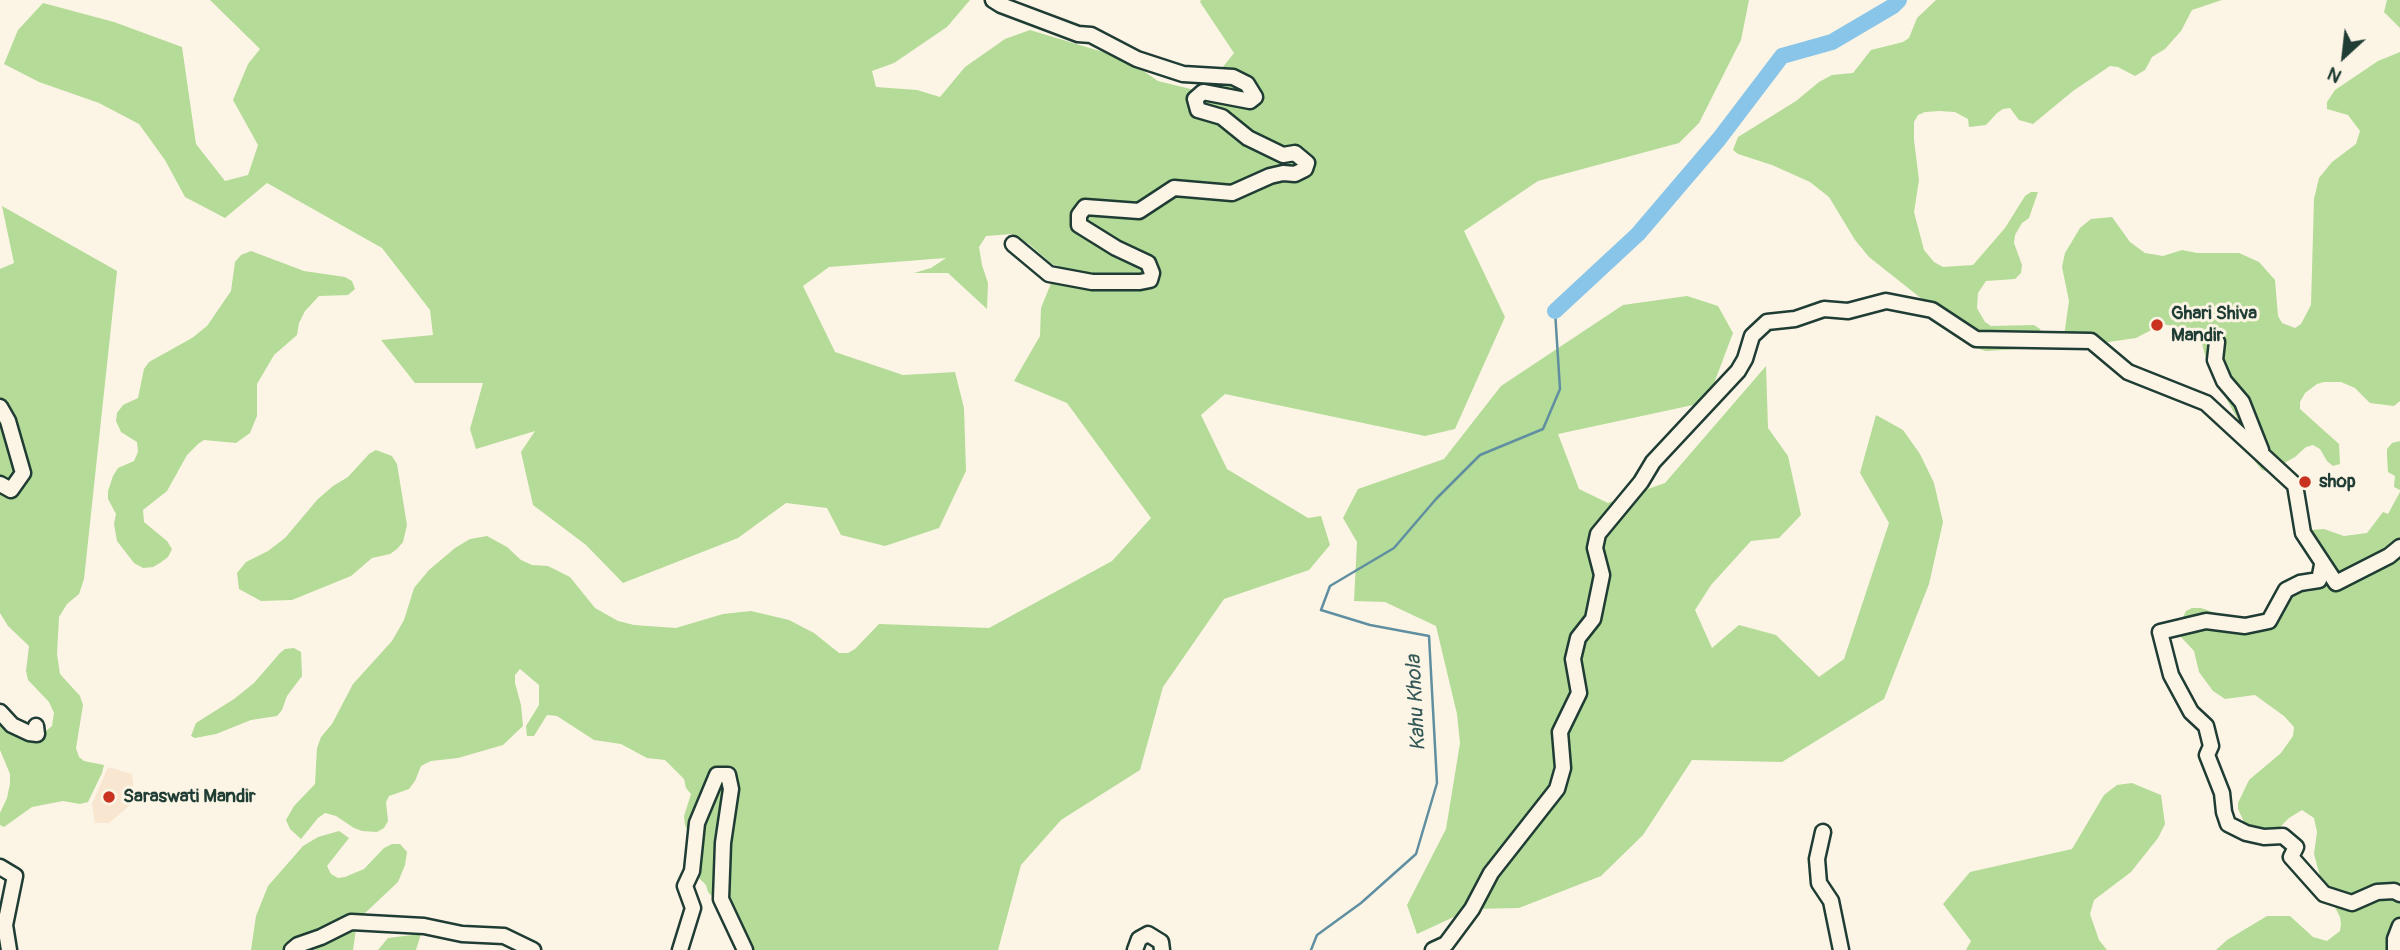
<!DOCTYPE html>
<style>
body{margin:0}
#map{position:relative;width:2400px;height:950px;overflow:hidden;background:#fcf5e5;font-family:Pangolin,sans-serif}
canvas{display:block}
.north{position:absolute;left:2309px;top:21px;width:70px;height:70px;-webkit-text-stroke:5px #fcf5e5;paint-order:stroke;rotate:207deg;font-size:19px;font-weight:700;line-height:28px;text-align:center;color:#1f3d34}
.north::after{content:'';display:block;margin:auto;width:24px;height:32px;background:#1f3d34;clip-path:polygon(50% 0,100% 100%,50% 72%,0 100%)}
</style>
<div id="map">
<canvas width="2400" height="950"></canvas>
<div class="north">N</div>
</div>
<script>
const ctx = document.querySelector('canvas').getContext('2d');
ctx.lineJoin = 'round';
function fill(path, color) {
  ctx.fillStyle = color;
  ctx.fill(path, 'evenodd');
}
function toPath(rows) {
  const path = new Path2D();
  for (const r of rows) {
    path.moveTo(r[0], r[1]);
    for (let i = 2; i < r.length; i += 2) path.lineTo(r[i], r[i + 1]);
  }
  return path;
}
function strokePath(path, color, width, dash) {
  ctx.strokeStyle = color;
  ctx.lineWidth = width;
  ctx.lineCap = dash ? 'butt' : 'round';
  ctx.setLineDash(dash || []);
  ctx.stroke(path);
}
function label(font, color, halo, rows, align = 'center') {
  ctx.font = font + ' Pangolin,sans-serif';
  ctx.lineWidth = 6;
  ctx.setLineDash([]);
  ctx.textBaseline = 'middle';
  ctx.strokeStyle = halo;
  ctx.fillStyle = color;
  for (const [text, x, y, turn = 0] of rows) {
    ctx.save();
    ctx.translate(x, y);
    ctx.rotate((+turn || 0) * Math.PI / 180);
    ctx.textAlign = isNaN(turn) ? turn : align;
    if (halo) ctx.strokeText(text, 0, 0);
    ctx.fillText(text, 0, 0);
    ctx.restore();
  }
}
const built = toPath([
 [108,767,132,774,135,801,109,823,95,823,92,804]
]);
const green = toPath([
 [210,0,970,0,947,27,894,63,872,71,876,87,917,90,940,97,965,67,1005,39,1030,30,1103,52,1139,68,1158,81,1203,92,1234,53,1200,2,1201,0,1749,0,1741,40,1699,123,1679,143,1538,181,1464,231,1505,317,1455,429,1425,436,1225,394,1201,415,1227,469,1308,518,1321,516,1330,545,1309,570,1224,599,1163,687,1140,770,1061,820,1021,865,998,950,745,950,719,904,708,892,706,885,692,871,695,837,689,833,685,825,684,816,691,794,686,788,684,779,665,760,647,758,621,744,594,740,557,716,547,715,534,736,527,736,526,726,539,705,539,685,520,669,515,675,515,683,521,705,523,726,503,745,458,758,431,761,421,766,415,781,409,789,389,796,386,802,388,821,384,828,377,832,362,831,354,828,336,816,325,813,318,818,301,839,290,829,286,820,294,806,315,784,317,748,321,737,332,724,353,684,392,641,404,620,414,588,429,570,455,548,470,539,487,536,507,547,521,560,532,565,548,566,570,577,595,608,618,621,634,625,676,628,723,614,751,611,789,620,814,633,839,653,848,653,855,649,879,624,989,628,1112,561,1151,518,1067,403,1014,381,1040,336,1041,308,1058,266,1052,264,1029,244,1012,234,986,236,979,247,982,265,988,283,987,309,948,273,914,273,931,268,946,258,829,267,803,286,835,352,903,375,955,372,964,408,966,471,939,528,885,546,841,535,827,508,786,503,738,538,623,583,586,545,533,505,521,452,535,431,476,449,470,429,483,383,415,383,381,340,433,335,430,310,382,248,267,183,225,218,185,197,165,160,139,124,99,103,39,82,4,64,18,30,43,3,114,22,182,47,196,144,225,181,248,175,258,145,233,100,248,64,260,49],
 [1936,0,2222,0,2192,10,2181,31,2165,49,2152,57,2145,70,2135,76,2118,67,2110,66,2073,91,2033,124,2019,120,2010,108,2003,109,1997,113,1986,125,1969,127,1968,119,1955,112,1939,111,1925,112,1918,115,1914,122,1914,140,1919,180,1914,212,1924,250,1934,262,1943,267,1973,265,2005,228,2025,196,2031,192,2038,192,2029,218,2022,223,2015,235,2014,243,2022,265,2021,273,2015,279,1986,281,1978,293,1977,308,1985,322,1991,326,2034,325,2040,329,2043,337,2041,345,2036,348,1986,351,1972,347,1922,299,1869,257,1855,240,1829,197,1810,182,1772,165,1738,154,1733,150,1738,137,1796,101,1819,82,1832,75,1853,73,1871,50,1903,42,1909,38,1917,18],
 [2387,0,2400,0,2400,28,2384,12],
 [2400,52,2400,401,2394,406,2370,403,2355,388,2341,382,2324,382,2317,384,2305,393,2300,402,2300,409,2339,444,2340,464,2333,466,2327,461,2320,449,2313,445,2306,447,2295,457,2269,472,2262,470,2252,458,2239,422,2207,363,2202,343,2196,337,2177,327,2163,324,2136,338,2074,347,2064,336,2069,301,2062,267,2065,253,2080,228,2091,219,2112,217,2130,242,2145,253,2163,256,2182,250,2197,253,2239,253,2259,262,2275,280,2278,316,2282,323,2295,328,2301,324,2311,305,2314,199,2319,178,2332,162,2356,144,2360,131,2348,115,2327,109,2327,102,2335,90,2378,61],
 [2,206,117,271,84,579,79,594,67,604,59,617,57,654,60,674,80,696,83,705,76,748,79,757,84,761,104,765,102,773,88,802,80,804,63,801,32,807,4,827,0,825,0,813,7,798,10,784,10,774,0,750,0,724,21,737,35,740,52,726,54,713,49,702,28,680,26,671,29,646,8,626,0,613,0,269,14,263],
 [251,251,304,271,345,277,352,281,355,289,348,295,319,296,305,311,299,323,297,335,274,355,257,384,257,416,250,433,236,443,204,440,198,444,187,455,167,491,143,510,144,522,167,541,172,549,168,557,160,563,153,567,143,568,134,563,117,541,114,524,116,514,108,499,108,491,113,476,118,468,134,461,138,452,137,442,121,432,116,421,117,413,123,405,138,398,144,369,149,362,192,338,207,326,231,291,235,262,241,255],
 [1687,296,1718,306,1733,333,1707,402,1558,434,1579,489,1608,503,1665,483,1766,366,1768,428,1788,456,1801,515,1779,538,1751,541,1711,585,1695,610,1712,648,1739,625,1776,635,1819,677,1844,659,1889,523,1860,473,1876,415,1903,430,1920,454,1934,483,1943,522,1929,584,1884,699,1782,762,1692,760,1643,835,1601,876,1519,908,1471,909,1417,934,1407,905,1446,829,1460,743,1457,714,1436,626,1385,602,1354,601,1357,542,1343,518,1358,489,1444,459,1501,386,1623,305],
 [2400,441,2400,490,2394,487,2395,476,2388,472,2387,456,2387,449,2392,443],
 [376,450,392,456,397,464,407,525,403,542,397,549,390,554,372,558,351,576,292,600,261,601,239,589,237,573,246,562,268,551,285,538,317,500,333,486,348,477,369,454],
 [2400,492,2400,950,2216,950,2227,940,2267,916,2290,916,2313,937,2327,941,2340,931,2341,924,2340,917,2321,880,2314,854,2317,832,2314,818,2302,810,2289,818,2277,830,2270,831,2250,826,2244,822,2238,809,2238,803,2249,780,2281,753,2293,736,2294,727,2284,716,2255,695,2225,699,2213,691,2199,672,2194,651,2181,637,2183,617,2186,611,2192,608,2201,608,2230,618,2259,622,2296,591,2308,592,2315,590,2322,586,2309,537,2310,530,2324,529,2344,536,2367,533,2383,512,2388,514],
 [294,648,301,652,302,676,287,696,282,710,277,716,251,720,216,734,195,738,191,736,196,723,234,699,254,683,280,653,285,649],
 [2132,783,2161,795,2165,824,2158,838,2131,872,2094,900,2090,914,2099,940,2107,950,1966,950,1971,941,1943,904,1970,872,2072,849,2104,795,2117,785],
 [339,831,349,838,327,866,331,874,338,878,345,877,364,869,384,848,392,844,400,844,407,852,405,865,398,882,364,914,359,922,356,929,353,950,251,950,256,916,268,886,303,846,318,837],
 [421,934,416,950,378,950,388,938]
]);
const stream = toPath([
 [1311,950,1317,935,1361,903,1416,854,1437,783,1429,636,1370,625,1321,610,1330,586,1394,548,1436,499,1480,455,1543,429,1560,389,1555,311]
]);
const river = toPath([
 [1555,311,1638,234,1719,139,1782,56,1832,42,1893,6,1899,0]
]);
const minor = toPath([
 [993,0,1001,5,1078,34,1091,35,1137,59,1183,74,1233,77,1247,84,1255,97,1250,101,1203,92,1195,99,1198,110,1222,117,1248,138,1283,155,1295,153,1307,163,1305,169,1295,174,1283,173,1270,176,1232,193,1174,188,1139,211,1085,207,1079,215,1079,225,1116,248,1148,263,1152,273,1150,280,1140,282,1092,282,1049,274,1013,244],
 [2217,342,2215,360,2224,381,2242,402,2261,450],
 [0,407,8,421,23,473,11,490,0,484],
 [2322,565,2319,580,2300,583,2286,590,2269,621,2245,626,2206,621,2160,632,2171,675,2191,712,2206,726,2211,746,2207,755,2222,793,2224,812,2228,824,2246,833,2264,837,2283,836,2296,847,2291,857,2324,894,2352,903,2377,892,2394,891,2400,894],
 [0,712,12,725,29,733,37,734,36,726],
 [1823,832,1817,859,1819,883,1831,901,1841,950],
 [0,867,15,876,5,925,9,950],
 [292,950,298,945,321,937,351,922,424,926,462,934,504,936,533,950],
 [680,950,693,908,685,886,692,871,697,823,717,775,728,775,731,789,723,843,721,899,745,950],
 [1135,950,1139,939,1148,934,1161,942,1162,950],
 [1433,950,1446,944,1472,909,1491,873,1557,789,1563,768,1560,732,1579,693,1573,659,1578,638,1593,619,1602,575,1595,548,1598,534,1641,482,1653,462,1738,371,1745,359,1752,336,1767,322,1795,319,1824,309,1848,311,1886,301,1932,310,1976,339,2091,341,2128,372,2206,403,2295,485,2303,533,2336,583,2389,556,2400,547],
 [2395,950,2395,939,2400,926]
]);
const markers = [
 [2157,325,7,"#c8321e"],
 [2305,482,7,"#c8321e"],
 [109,797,7,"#c8321e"]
];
const poiNames = [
 ["Ghari Shiva",2171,314],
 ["Mandir",2171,336],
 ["shop",2319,482],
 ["Saraswati Mandir",123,797]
];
const waterNames = [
 ["Kahu Khola",1417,703,-93]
];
fill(built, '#f9e6d1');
fill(green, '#b4db97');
strokePath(stream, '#5f8fa1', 2.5);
strokePath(river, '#89c5e9', 16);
strokePath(minor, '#1f3d34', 19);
strokePath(minor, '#fcf5e5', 14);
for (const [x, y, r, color] of markers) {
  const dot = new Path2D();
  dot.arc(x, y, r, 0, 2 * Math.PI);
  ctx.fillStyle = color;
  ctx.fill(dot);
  strokePath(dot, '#fcf5e5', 2.5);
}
label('bold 19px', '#1f3d34', '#fcf5e5', poiNames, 'left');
label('italic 21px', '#345858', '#fcf5e5', waterNames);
</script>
